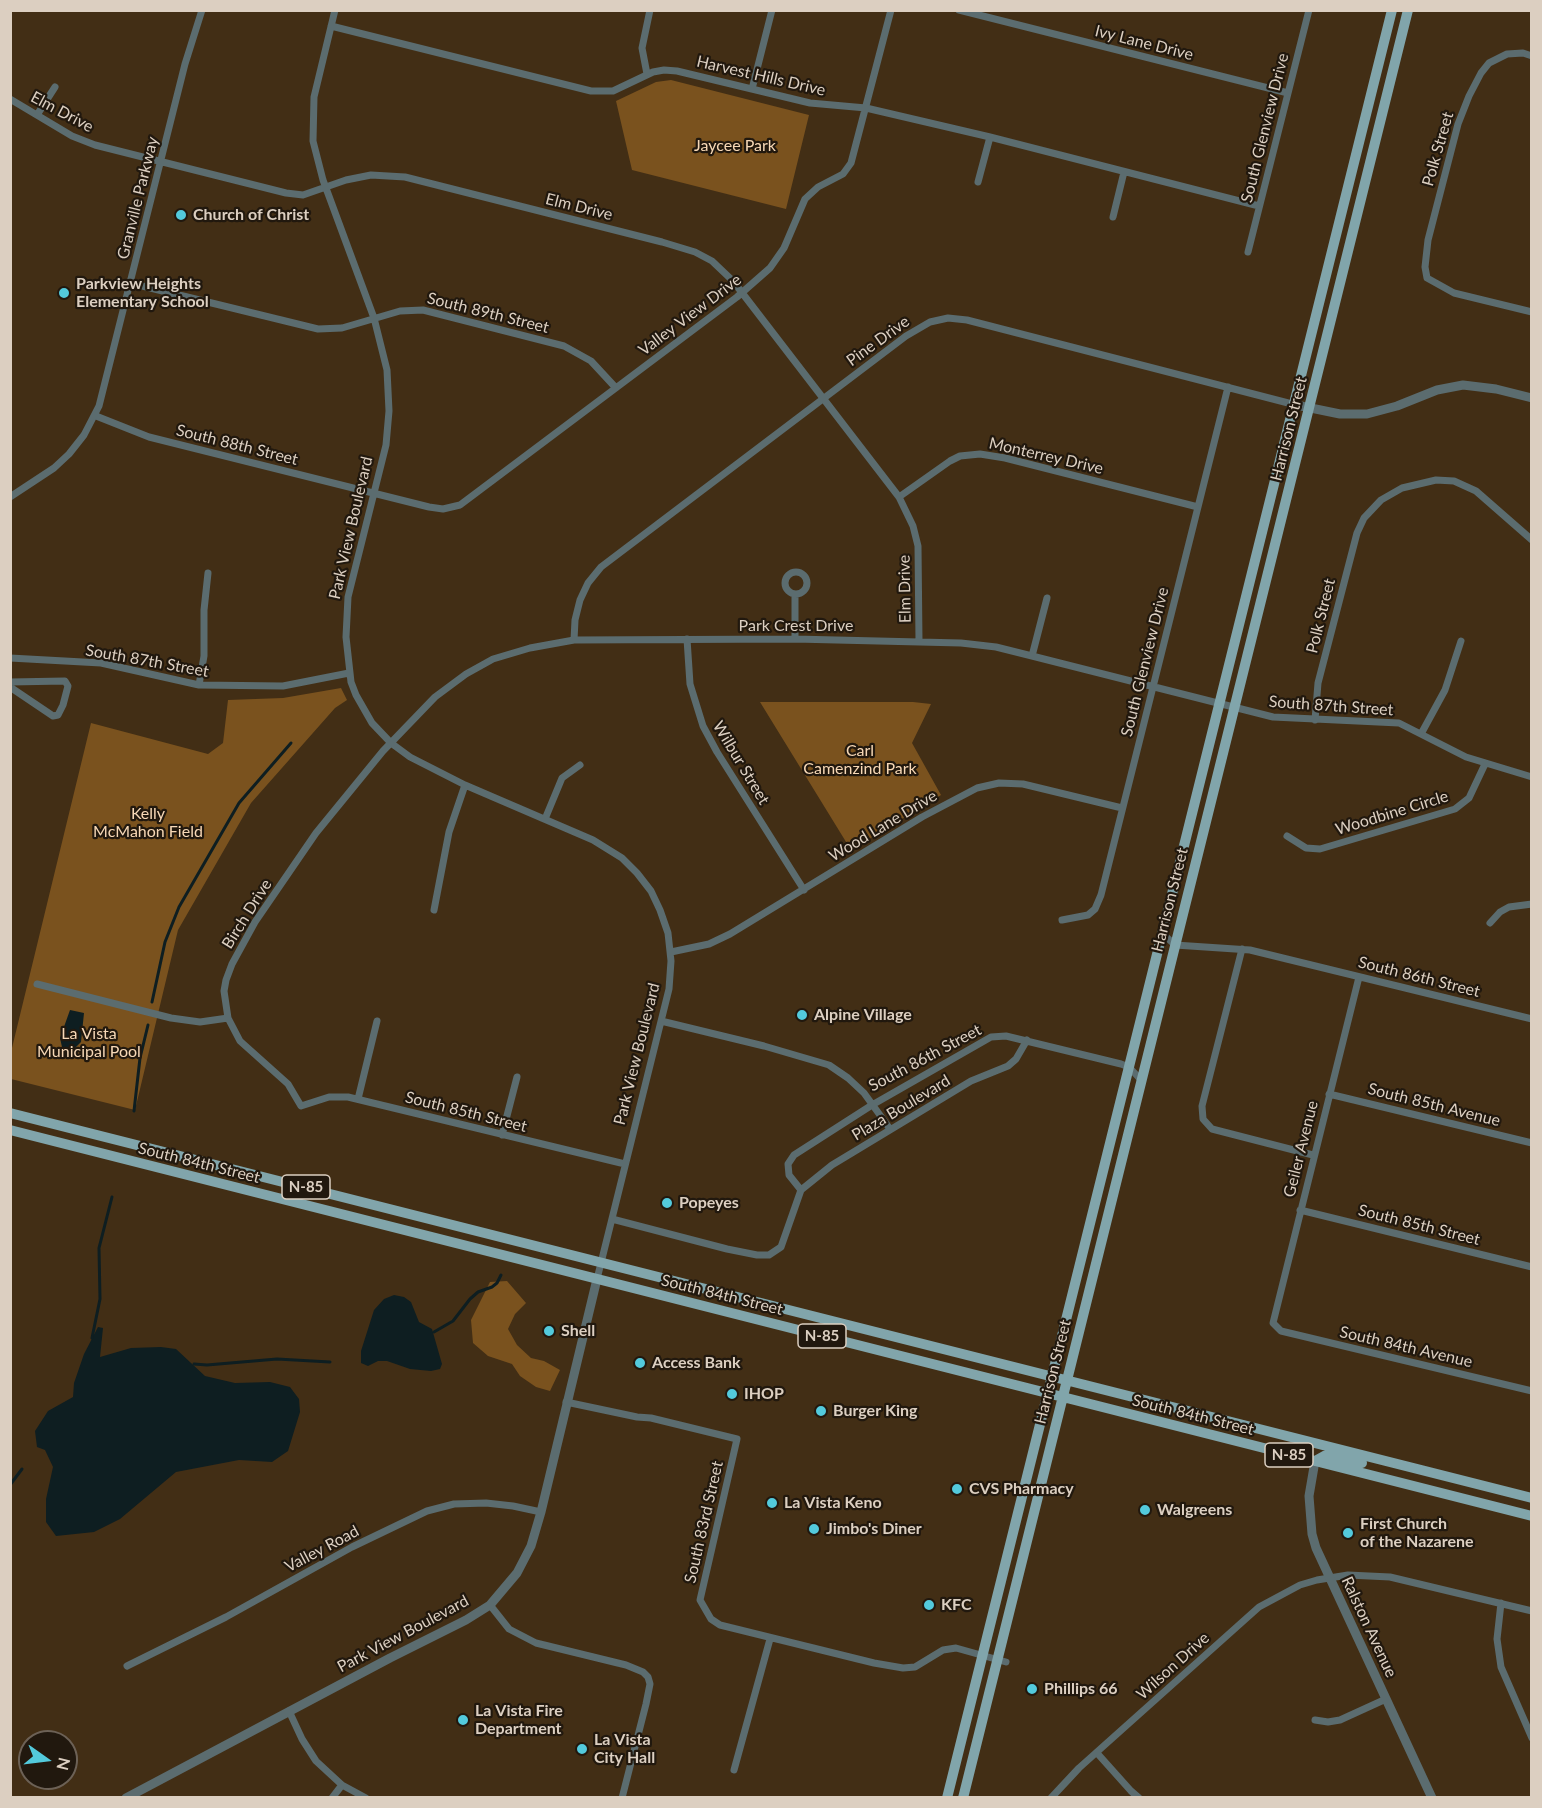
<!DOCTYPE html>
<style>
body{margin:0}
#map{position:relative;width:1542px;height:1808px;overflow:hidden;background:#422e15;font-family:Lato,sans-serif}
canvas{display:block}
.frame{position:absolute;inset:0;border:12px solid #dccfc1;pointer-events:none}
.north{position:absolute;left:18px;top:1730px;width:60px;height:60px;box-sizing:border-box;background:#21180e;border:2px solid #6c6156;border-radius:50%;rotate:104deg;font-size:16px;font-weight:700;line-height:24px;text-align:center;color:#dccfc1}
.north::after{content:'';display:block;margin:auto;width:21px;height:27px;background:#53cadc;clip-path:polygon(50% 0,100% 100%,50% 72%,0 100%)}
</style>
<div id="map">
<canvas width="1542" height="1808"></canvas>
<div class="frame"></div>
<div class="north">N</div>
</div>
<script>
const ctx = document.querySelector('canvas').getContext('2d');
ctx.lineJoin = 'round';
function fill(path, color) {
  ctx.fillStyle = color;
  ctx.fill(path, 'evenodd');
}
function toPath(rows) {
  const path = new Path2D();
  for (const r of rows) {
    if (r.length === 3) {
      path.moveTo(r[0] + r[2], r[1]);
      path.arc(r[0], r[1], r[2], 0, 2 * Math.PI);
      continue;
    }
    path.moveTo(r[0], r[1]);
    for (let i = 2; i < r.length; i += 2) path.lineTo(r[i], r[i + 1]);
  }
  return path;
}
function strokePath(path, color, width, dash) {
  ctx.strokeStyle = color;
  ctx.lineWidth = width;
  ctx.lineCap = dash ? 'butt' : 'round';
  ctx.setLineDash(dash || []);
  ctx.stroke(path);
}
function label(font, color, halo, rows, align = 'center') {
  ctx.font = font + ' Lato,sans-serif';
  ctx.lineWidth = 4.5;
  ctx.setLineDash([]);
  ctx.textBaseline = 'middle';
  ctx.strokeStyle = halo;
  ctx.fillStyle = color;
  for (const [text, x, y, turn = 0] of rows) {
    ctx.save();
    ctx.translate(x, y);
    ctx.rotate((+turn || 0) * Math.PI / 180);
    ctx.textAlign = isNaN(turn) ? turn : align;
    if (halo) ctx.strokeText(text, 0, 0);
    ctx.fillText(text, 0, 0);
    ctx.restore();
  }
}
const green = toPath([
 [671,80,809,115,786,209,632,170,616,101,656,82],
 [341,688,347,700,335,708,251,803,178,930,135,1110,11,1079,11,1052,91,723,208,754,223,743,228,700,283,698],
 [760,702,913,702,931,704,912,743,941,795,851,850],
 [507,1281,526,1303,515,1314,508,1329,517,1345,531,1358,544,1361,560,1370,550,1391,536,1387,520,1376,512,1364,488,1356,473,1343,471,1320,490,1282]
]);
const water = toPath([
 [70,1010,84,1013,81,1042,73,1050,62,1047,60,1038],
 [394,1295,404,1297,411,1302,419,1322,432,1329,442,1364,440,1369,431,1371,410,1369,387,1361,378,1361,368,1366,361,1363,361,1351,374,1310,384,1299],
 [98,1327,103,1328,100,1357,131,1348,161,1347,176,1349,205,1376,235,1383,270,1382,290,1387,299,1399,300,1412,288,1451,272,1462,239,1460,176,1472,120,1519,94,1532,56,1536,46,1522,46,1499,53,1467,45,1450,37,1447,35,1431,48,1411,73,1397,74,1383,84,1354]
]);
const stream = toPath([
 [152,1002,165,942,179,907,239,803,291,743],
 [134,1111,140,1058,148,1025],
 [434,1332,453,1321,470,1299,478,1292,492,1287,497,1283,501,1275],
 [92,1338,100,1299,99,1248,112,1197],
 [194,1364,207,1365,277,1359,330,1362],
 [10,1485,22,1469]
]);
const minor = toPath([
 [335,10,314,97,313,141,323,180,374,318,387,370,389,411,386,445,348,597,346,637,351,682,356,695,372,723,391,743,410,757,465,785,593,840,622,858,637,873,651,891,660,910,668,933,671,961,669,989,597,1279],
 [959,10,1288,93],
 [331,26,591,91,613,91,653,72,664,70,677,71,810,103,866,108,990,137,1259,206],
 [1532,56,1523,53,1507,54,1489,63,1481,73,1469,96,1458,124,1428,240,1425,267,1427,278,1454,293,1532,312],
 [647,74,642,48,650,10],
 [752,89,772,10],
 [10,99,72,136,95,145,286,193,303,195,346,180,371,175,405,177,662,242,695,252,712,261,733,281,899,497,913,526,918,546,919,641],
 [37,115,55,87],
 [978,182,990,137],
 [1113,217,1124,172],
 [1248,252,1309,10],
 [130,283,318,329,342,328,400,311,423,310,564,346,591,361,616,388],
 [96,416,149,437,429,507,443,509,460,505,737,297,770,268,784,248,805,199,818,187,843,174,851,163,891,10],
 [10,497,54,468,69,454,84,435,99,406,185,64,202,10],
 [899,497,950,461,960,456,980,454,1005,458,1198,507],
 [796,583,11],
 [687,639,690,684,703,726,717,752,804,890],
 [795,639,795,594],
 [574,640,575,620,580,600,588,583,601,567,906,336,930,322,948,318,967,320,1296,405],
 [1032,656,1047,598],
 [10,658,101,663,199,685,283,686,349,673],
 [10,682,65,681,68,686,63,705,58,715,53,716,10,687],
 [199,685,204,656,204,610,208,573],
 [1315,720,1318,683,1357,533,1364,518,1381,500,1402,488,1436,480,1454,481,1476,491,1532,540],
 [1421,734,1445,690,1461,641],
 [545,819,562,778,580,765],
 [1287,836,1306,848,1320,849,1455,809,1469,798,1485,764],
 [434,910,449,832,465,785],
 [1062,920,1088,915,1095,909,1101,895,1228,387],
 [1490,923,1500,912,1509,907,1532,904],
 [1162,933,1175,945,1250,950,1532,1019],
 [1242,949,1202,1106,1203,1119,1212,1129,1313,1155],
 [671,952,709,944,730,934,922,817,977,788,999,783,1023,784,1122,808],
 [1359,977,1273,1323,1281,1331,1532,1391],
 [37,984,171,1018,200,1022,228,1018],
 [661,1021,764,1046,829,1065,848,1078,864,1093,890,1129],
 [1329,1094,1532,1143],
 [358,1099,377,1021],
 [502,1135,517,1077],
 [625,1164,348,1097,329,1097,301,1106,288,1084,240,1041,228,1018,224,991,226,980,232,964,255,922,316,833,383,751,435,697,466,674,493,659,530,648,574,640,795,639,961,643,996,647,1032,656,1273,717,1399,723,1466,757,1532,777],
 [801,1190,789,1175,788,1164,794,1155,872,1105,991,1037,1006,1036,1121,1064,1129,1067,1141,1080],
 [1300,1210,1532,1267],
 [612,1219,727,1249,757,1255,769,1255,781,1247,801,1190,832,1165,971,1081,1008,1066,1016,1059,1027,1040],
 [566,1402,637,1417,651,1418,737,1439,700,1600,711,1619,720,1625,874,1663,903,1668,915,1667,943,1650,956,1648,1006,1662],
 [1501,1603,1497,1639,1501,1667,1532,1738],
 [490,1605,509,1629,536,1643,626,1665,643,1672,648,1677,650,1684,646,1704,622,1798],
 [127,1666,226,1617,352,1547,427,1511,454,1504,486,1503,513,1506,541,1512],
 [289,1711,302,1739,316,1761,342,1785,366,1798],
 [1315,1720,1328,1722,1340,1720,1386,1699],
 [1097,1753,1131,1791,1139,1798],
 [734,1770,770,1639],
 [332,1798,342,1785],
 [1051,1798,1079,1768,1259,1607,1300,1585,1317,1580,1348,1575,1390,1577,1532,1611]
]);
const tertiary = toPath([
 [1301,406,1340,414,1367,414,1397,406,1437,390,1463,385,1496,389,1532,398],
 [1315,1461,1309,1496,1312,1534,1316,1548,1432,1798],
 [126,1798,390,1658,466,1620,490,1605,517,1573,531,1546,541,1512,597,1279]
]);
const primary = toPath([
 [10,1113,1532,1498],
 [10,1130,1532,1516],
 [1315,1461,1324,1456,1330,1455,1362,1463],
 [947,1798,1392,10],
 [963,1798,1408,10]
]);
const markers = [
 [181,215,6,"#53cadc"],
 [64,293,6,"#53cadc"],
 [802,1015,6,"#53cadc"],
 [667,1203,6,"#53cadc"],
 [549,1331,6,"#53cadc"],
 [640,1363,6,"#53cadc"],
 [732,1394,6,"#53cadc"],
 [821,1411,6,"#53cadc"],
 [957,1489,6,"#53cadc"],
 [772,1503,6,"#53cadc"],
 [1145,1510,6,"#53cadc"],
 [814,1529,6,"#53cadc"],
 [1348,1533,6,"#53cadc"],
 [929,1605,6,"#53cadc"],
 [1032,1689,6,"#53cadc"],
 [463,1720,6,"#53cadc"],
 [582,1749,6,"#53cadc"]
];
const shields = [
 [306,1187,48],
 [822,1336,48],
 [1289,1455,48]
];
const shieldNames = [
 ["N-85",306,1187],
 ["N-85",822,1336],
 ["N-85",1289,1455]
];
const streetNames = [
 ["Ivy Lane Drive",1144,43,14],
 ["Harvest Hills Drive",761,76,13],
 ["Elm Drive",62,112,28],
 ["South Glenview Drive",1265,128,-76],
 ["Polk Street",1438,149,-74],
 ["Granville Parkway",138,198,-76],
 ["Elm Drive",579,207,14],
 ["South 89th Street",488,313,14],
 ["Valley View Drive",690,315,-37],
 ["Pine Drive",878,341,-36],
 ["Harrison Street",1289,429,-76],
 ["South 88th Street",237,445,14],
 ["Monterrey Drive",1046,456,13],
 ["Park View Boulevard",351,528,-77],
 ["Elm Drive",905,589,-91],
 ["Polk Street",1321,616,-76],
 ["Park Crest Drive",796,626],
 ["South 87th Street",147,661,10],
 ["South Glenview Drive",1145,662,-76],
 ["South 87th Street",1331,706,4],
 ["Wilbur Street",741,763,59],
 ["Woodbine Circle",1392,813,-17],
 ["Wood Lane Drive",883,826,-31],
 ["Harrison Street",1170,900,-76],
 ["Birch Drive",247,914,-58],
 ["South 86th Street",1419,977,14],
 ["Park View Boulevard",637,1054,-76],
 ["South 86th Street",925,1058,-28],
 ["South 85th Avenue",1434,1105,14],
 ["Plaza Boulevard",901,1108,-31],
 ["South 85th Street",466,1112,14],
 ["Geiler Avenue",1301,1149,-76],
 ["South 84th Street",199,1163,14],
 ["South 85th Street",1419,1225,14],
 ["South 84th Street",722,1295,14],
 ["South 84th Avenue",1406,1347,13],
 ["Harrison Street",1053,1372,-76],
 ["South 84th Street",1193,1415,14],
 ["South 83rd Street",704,1522,-77],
 ["Valley Road",322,1549,-28],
 ["Ralston Avenue",1369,1627,65],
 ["Park View Boulevard",403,1634,-28],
 ["Wilson Drive",1173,1666,-42]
];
const parkNames = [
 ["Jaycee Park",735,146],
 ["Carl",860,751],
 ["Camenzind Park",860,769],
 ["Kelly",148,814],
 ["McMahon Field",148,832],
 ["La Vista",89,1034],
 ["Municipal Pool",89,1052]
];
const poiNames = [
 ["Church of Christ",193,215],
 ["Parkview Heights",76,284],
 ["Elementary School",76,302],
 ["Alpine Village",814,1015],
 ["Popeyes",679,1203],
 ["Shell",561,1331],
 ["Access Bank",652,1363],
 ["IHOP",744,1394],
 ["Burger King",833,1411],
 ["CVS Pharmacy",969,1489],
 ["La Vista Keno",784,1503],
 ["Walgreens",1157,1510],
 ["First Church",1360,1524],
 ["of the Nazarene",1360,1542],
 ["Jimbo's Diner",826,1529],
 ["KFC",941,1605],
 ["Phillips 66",1044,1689],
 ["La Vista Fire",475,1711],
 ["Department",475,1729],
 ["La Vista",594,1740],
 ["City Hall",594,1758]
];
fill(green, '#7a521e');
fill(water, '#0e1e21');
strokePath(stream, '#0e1e21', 3);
strokePath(minor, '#5b6c6f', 7);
strokePath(tertiary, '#5b6c6f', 9);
strokePath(primary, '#81a5ab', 10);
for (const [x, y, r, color] of markers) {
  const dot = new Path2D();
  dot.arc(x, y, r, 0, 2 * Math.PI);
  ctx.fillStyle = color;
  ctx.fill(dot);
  strokePath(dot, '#21180e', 2);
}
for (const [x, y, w] of shields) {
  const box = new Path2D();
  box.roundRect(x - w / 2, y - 12, w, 24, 4.5);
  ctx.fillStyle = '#21180e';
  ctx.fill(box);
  strokePath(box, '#dccfc1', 1.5);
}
label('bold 15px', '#dccfc1', null, shieldNames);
label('16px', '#dccfc1', '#21180e', streetNames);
label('16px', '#f7d8b6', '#21180e', parkNames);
label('bold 16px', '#dccfc1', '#21180e', poiNames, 'left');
</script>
